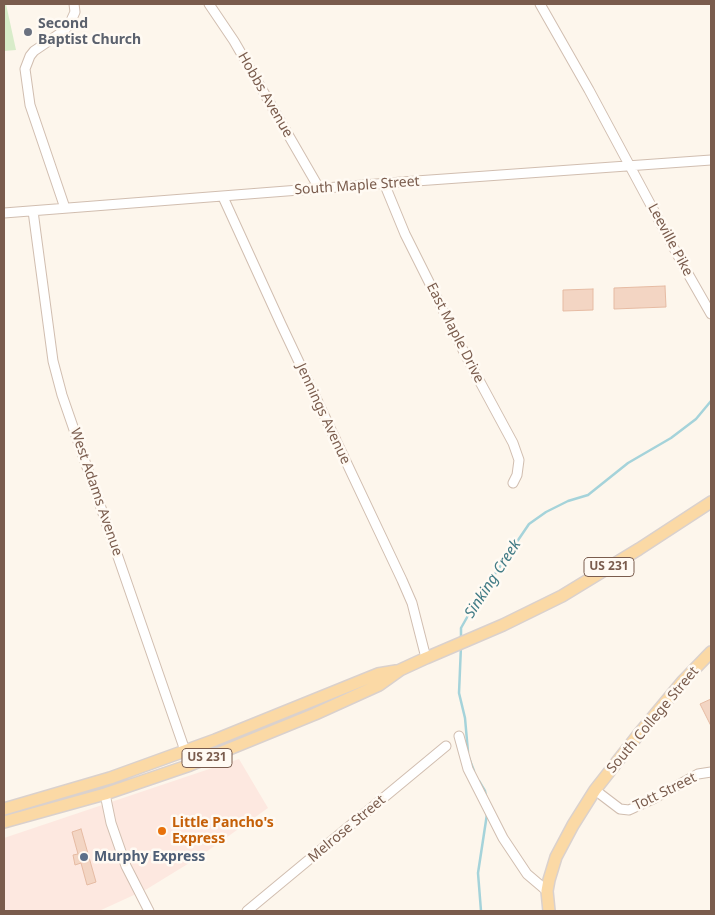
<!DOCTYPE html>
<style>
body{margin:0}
#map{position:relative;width:715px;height:915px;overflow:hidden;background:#fdf6ec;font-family:"Noto Sans",sans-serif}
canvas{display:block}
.frame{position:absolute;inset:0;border:5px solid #7a5c4d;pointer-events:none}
</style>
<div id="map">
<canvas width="715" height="915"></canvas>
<div class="frame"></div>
</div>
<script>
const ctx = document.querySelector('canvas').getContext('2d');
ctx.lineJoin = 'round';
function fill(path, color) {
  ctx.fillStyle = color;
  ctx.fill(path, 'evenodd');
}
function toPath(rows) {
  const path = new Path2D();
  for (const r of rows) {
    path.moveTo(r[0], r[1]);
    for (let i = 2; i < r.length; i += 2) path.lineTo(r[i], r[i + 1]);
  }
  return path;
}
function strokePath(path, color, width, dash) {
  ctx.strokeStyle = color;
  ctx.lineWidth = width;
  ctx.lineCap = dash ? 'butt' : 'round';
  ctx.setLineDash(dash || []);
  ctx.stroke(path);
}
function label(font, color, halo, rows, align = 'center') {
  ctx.font = font + ' "Noto Sans",sans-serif';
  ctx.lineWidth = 5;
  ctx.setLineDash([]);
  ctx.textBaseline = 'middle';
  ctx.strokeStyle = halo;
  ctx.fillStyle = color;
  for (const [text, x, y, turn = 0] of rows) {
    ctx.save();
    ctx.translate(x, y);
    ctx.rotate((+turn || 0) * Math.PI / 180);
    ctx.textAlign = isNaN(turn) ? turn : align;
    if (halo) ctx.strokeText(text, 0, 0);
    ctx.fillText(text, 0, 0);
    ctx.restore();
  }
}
const commercial = toPath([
 [239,759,268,808,199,857,147,889,99,911,4,911,4,838]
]);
const green = toPath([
 [4,4,6,4,16,50,4,51]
]);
const stream = toPath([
 [461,638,461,628,474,605,529,524,546,512,568,501,588,495,628,463,671,438,696,419,711,401],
 [461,646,459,693,465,718,468,752],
 [469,758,474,771],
 [479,781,485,791,486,796],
 [481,911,478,873,487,814]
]);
const building = toPath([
 [665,286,666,307,614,309,614,288,665,286],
 [593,289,593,310,563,311,563,290,593,289],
 [711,699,711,726,700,704,711,699],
 [81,829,96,882,87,885,81,863,75,865,73,855,78,854,72,832,81,829]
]);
const minor = toPath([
 [209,4,234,41,319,188],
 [540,4,589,90,683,265,711,314],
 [384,183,405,234,466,356,513,443,519,460,517,475,513,483],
 [223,197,281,324,402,580,412,603,426,658],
 [65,208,30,105,25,69,30,56,34,51,65,30,69,25,75,12,74,4],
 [33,211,53,361,62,395,190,765],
 [4,213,402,182,711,160],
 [459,736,468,769,503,838,527,874,547,891],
 [595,790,620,809,629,810,653,799,698,774,711,772],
 [105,794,111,823,126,866,149,911],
 [247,911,446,746]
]);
const major = toPath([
 [4,809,110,778,215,740,378,674,396,671],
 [4,822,105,794,190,765,315,714,379,685,400,670,426,658,503,625,562,596,639,549,711,502],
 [549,911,547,891,549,880,556,857,573,825,595,790,638,735,683,681,711,652]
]);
const markers = [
 [28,32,5,"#6b7280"],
 [162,831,5,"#e8710a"],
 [84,857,5,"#5c6f8a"]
];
const shields = [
 [609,567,50],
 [207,758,50]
];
const shieldNames = [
 ["US 231",609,567],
 ["US 231",207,758]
];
const worshipNames = [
 ["Second",38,24],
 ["Baptist Church",38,40]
];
const streetNames = [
 ["Hobbs Avenue",265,95,60],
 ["South Maple Street",357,186,-4],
 ["Leeville Pike",670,240,62],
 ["East Maple Drive",455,333,63],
 ["Jennings Avenue",323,414,65],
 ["West Adams Avenue",96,492,71],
 ["South College Street",653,720,-50],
 ["Tott Street",665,792,-26],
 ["Melrose Street",347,829,-40]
];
const foodNames = [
 ["Little Pancho's",172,823],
 ["Express",172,839]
];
const serviceNames = [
 ["Murphy Express",94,857]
];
const waterNames = [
 ["Sinking Creek",493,579,-57]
];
fill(commercial, '#fde8e0');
fill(green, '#d8ecc9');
strokePath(stream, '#a5d3da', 2.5);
fill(building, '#f3d5c3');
strokePath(building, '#e6bba3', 1);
strokePath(minor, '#d1beb0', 11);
strokePath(major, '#dad1cd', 14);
strokePath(minor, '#fff', 9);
strokePath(major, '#fbd9a5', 11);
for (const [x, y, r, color] of markers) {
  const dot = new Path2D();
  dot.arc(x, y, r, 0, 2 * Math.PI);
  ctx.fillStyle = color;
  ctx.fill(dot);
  strokePath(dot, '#fffaf3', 2);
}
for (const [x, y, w] of shields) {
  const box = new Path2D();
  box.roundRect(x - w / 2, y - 9.5, w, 19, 4);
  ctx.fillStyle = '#fffaf3';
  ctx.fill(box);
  strokePath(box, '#7a5c4d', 1);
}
label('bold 12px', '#7a5c4d', null, shieldNames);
label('bold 14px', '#5b616d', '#fffaf3', worshipNames, 'left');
label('14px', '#7a5c4d', '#fffaf3', streetNames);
label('bold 14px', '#c56008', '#fffaf3', foodNames, 'left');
label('bold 14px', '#4e5e75', '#fffaf3', serviceNames, 'left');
label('italic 15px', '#437c86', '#fffaf3', waterNames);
</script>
